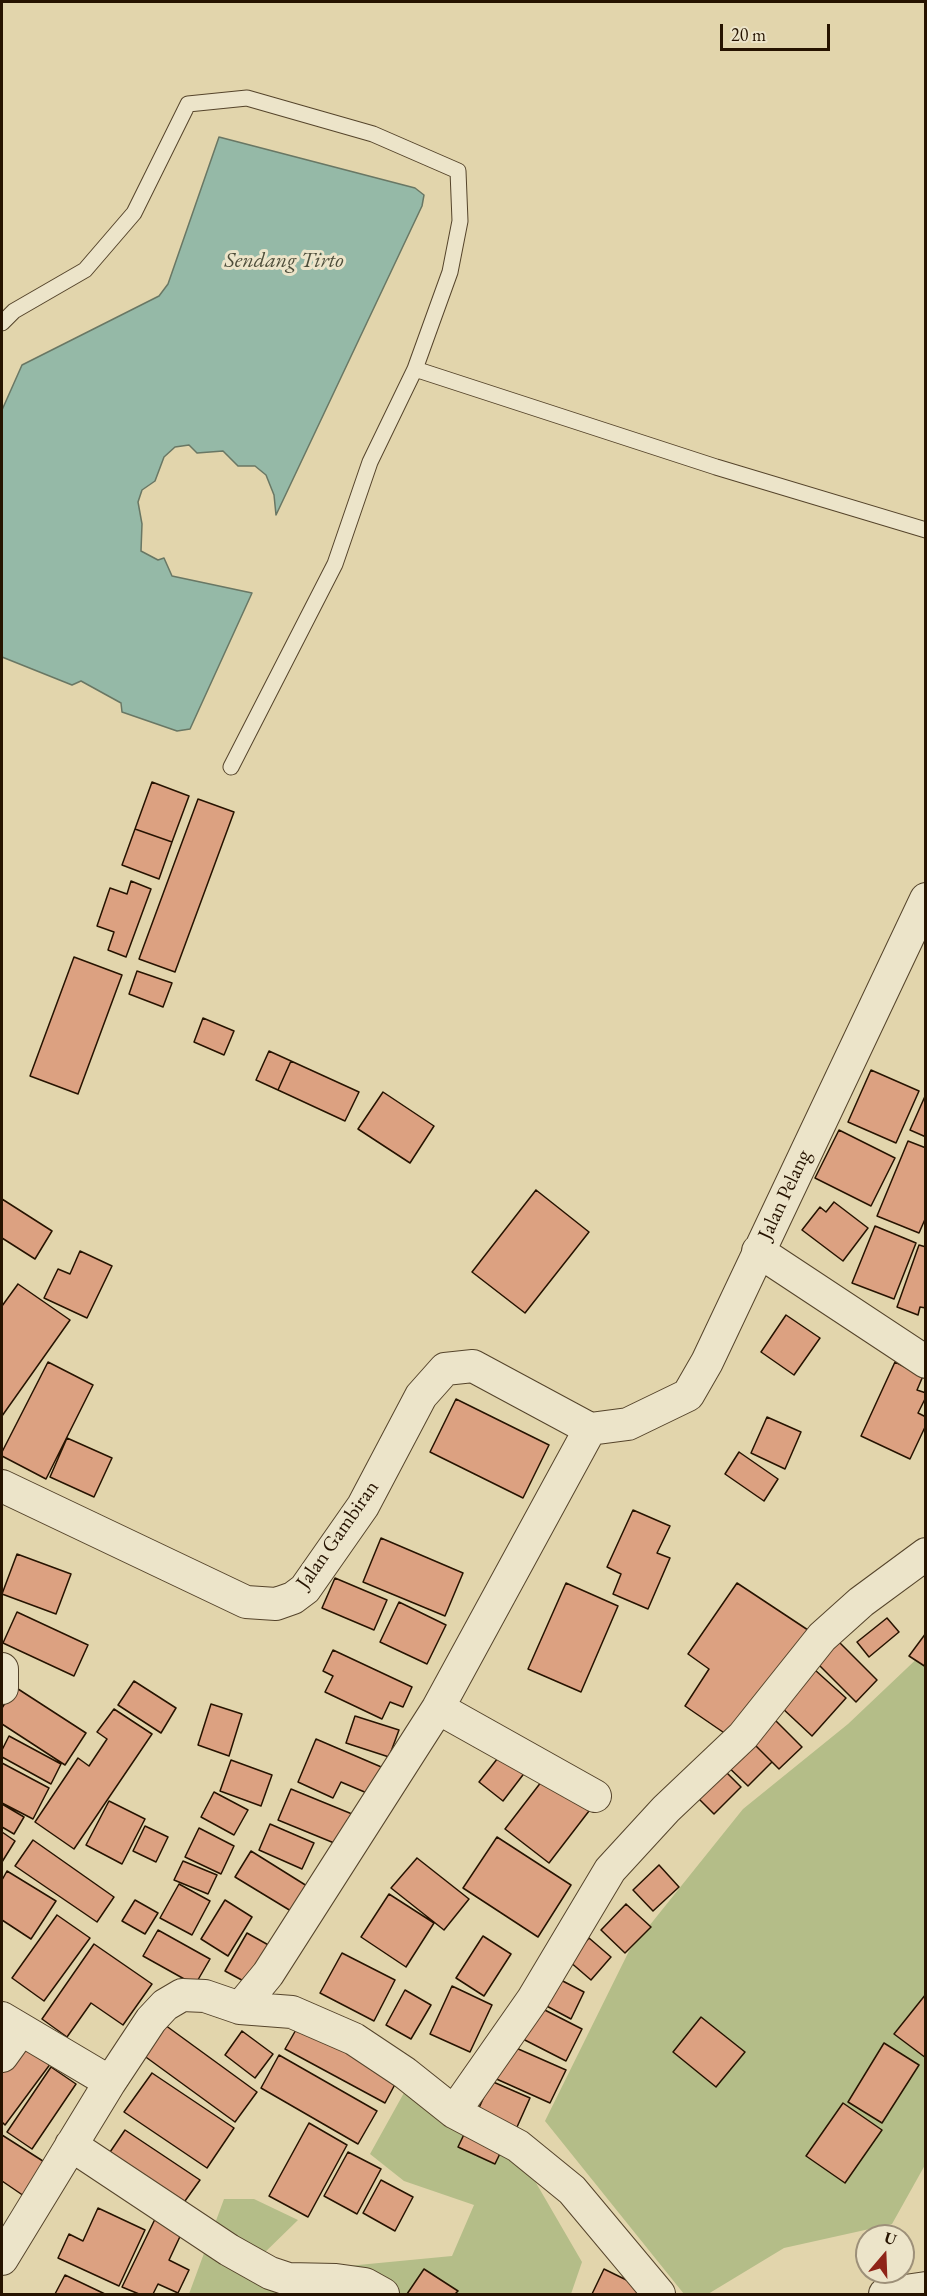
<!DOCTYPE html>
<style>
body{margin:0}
#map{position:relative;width:927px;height:2296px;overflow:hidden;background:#e2d5ac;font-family:"EB Garamond",serif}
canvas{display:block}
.frame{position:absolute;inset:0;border:3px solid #261300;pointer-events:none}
.north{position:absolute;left:855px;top:2224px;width:60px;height:60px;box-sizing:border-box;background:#ece4c9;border:2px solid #9d9079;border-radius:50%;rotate:19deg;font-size:16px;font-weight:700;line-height:24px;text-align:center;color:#261300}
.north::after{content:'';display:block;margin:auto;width:21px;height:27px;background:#8f2418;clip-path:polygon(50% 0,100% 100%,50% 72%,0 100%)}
.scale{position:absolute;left:720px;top:24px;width:110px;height:27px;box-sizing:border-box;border:3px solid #261300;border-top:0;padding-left:8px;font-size:18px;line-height:21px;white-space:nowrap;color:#261300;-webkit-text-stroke:4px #ece4c9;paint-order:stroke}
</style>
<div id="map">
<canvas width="927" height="2296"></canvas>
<div class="frame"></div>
<div class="north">U</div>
<div class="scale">20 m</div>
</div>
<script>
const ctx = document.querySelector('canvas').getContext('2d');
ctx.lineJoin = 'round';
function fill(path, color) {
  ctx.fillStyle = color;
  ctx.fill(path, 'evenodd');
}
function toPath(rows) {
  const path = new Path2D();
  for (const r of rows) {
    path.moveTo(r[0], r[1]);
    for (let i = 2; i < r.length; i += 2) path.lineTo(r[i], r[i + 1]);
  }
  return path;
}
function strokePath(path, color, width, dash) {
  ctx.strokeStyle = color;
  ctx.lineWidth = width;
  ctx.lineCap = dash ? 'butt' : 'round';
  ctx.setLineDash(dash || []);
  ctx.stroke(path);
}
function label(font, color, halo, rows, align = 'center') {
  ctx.font = font + ' "EB Garamond",serif';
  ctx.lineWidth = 6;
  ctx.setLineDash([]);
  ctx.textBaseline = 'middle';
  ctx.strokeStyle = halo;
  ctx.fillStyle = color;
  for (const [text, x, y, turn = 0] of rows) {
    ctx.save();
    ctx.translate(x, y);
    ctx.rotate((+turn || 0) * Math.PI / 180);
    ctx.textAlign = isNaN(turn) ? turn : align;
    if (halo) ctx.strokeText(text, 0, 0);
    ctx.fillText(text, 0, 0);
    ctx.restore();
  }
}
const green = toPath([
 [925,1651,925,2165,892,2224,784,2248,708,2294,684,2294,545,2121,629,1951,743,1809,848,1724],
 [405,2091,514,2145,582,2262,571,2294,189,2294,224,2199,254,2199,298,2220,257,2260,285,2272,452,2256,474,2205,404,2181,370,2154]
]);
const water = toPath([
 [219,137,415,188,424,195,422,206,276,515,274,495,266,475,255,466,238,466,223,451,197,453,189,445,175,447,164,457,155,481,142,490,138,502,142,524,141,551,158,560,164,558,172,576,252,593,190,729,177,731,122,712,121,703,81,681,72,685,2,657,2,410,22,365,159,296,168,284,219,137]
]);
const building = toPath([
 [152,782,189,796,172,842,135,829,152,782],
 [198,799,234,812,175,972,139,959,198,799],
 [135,829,172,842,159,879,122,865,135,829],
 [131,881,151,889,126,957,108,950,114,932,97,926,110,888,127,894,131,881],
 [74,957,122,975,78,1094,30,1076,74,957],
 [137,971,172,983,163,1007,129,994,137,971],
 [203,1018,234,1031,224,1055,194,1042,203,1018],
 [269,1051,291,1061,278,1090,256,1080,269,1051],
 [291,1061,359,1092,345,1121,278,1090,291,1061],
 [871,1070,919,1091,896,1143,848,1122,871,1070],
 [383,1092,434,1126,410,1163,358,1129,383,1092],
 [926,1094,926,1137,910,1130,926,1094],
 [839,1130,895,1158,871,1206,815,1178,839,1130],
 [908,1141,926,1148,926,1217,919,1233,877,1216,908,1141],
 [536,1190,589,1232,525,1313,472,1272,536,1190],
 [2,1199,52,1231,35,1259,2,1238,2,1199],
 [834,1202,868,1228,843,1261,802,1230,820,1207,826,1212,834,1202],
 [875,1226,916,1243,894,1299,852,1283,875,1226],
 [919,1245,926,1247,926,1308,920,1307,918,1315,897,1307,919,1245],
 [80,1251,112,1266,87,1318,44,1298,58,1269,70,1274,80,1251],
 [18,1284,70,1320,2,1416,2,1306,18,1284],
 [786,1315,820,1338,794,1375,761,1352,786,1315],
 [48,1362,93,1385,46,1479,2,1456,2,1452,48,1362],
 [895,1362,923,1376,917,1390,926,1393,926,1397,918,1413,926,1417,926,1425,910,1459,861,1436,895,1362],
 [456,1399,549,1445,523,1498,430,1452,456,1399],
 [767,1417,801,1432,785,1469,751,1453,767,1417],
 [67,1438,112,1458,94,1497,50,1477,67,1438],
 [739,1452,778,1479,764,1501,725,1474,739,1452],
 [633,1510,670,1526,657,1553,670,1558,648,1609,613,1594,621,1574,607,1567,633,1510],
 [381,1538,463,1573,445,1616,363,1582,381,1538],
 [17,1554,71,1574,56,1614,2,1594,17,1554],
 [335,1578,387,1600,374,1630,322,1608,335,1578],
 [566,1583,618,1606,581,1692,528,1669,566,1583],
 [737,1583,811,1632,736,1741,685,1706,709,1669,688,1654,737,1583],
 [399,1602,446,1625,427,1664,380,1642,399,1602],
 [17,1612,88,1645,74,1676,3,1643,17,1612],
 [887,1618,899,1632,869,1657,857,1642,887,1618],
 [926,1633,926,1667,909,1656,926,1633],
 [832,1635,877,1680,856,1702,811,1657,832,1635],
 [333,1650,412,1687,403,1707,390,1702,382,1719,325,1692,333,1676,323,1671,333,1650],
 [815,1670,846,1698,812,1736,781,1707,815,1670],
 [134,1681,176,1708,161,1733,118,1705,134,1681],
 [15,1687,86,1733,65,1765,2,1724,2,1708,15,1687],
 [211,1704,242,1714,229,1756,198,1745,211,1704],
 [114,1709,152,1734,74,1849,35,1822,78,1758,89,1766,107,1739,97,1732,114,1709],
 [768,1713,802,1747,779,1769,747,1737,768,1713],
 [355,1716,399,1730,389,1757,346,1743,355,1716],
 [9,1736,61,1764,51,1784,2,1757,2,1750,9,1736],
 [747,1737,772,1762,748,1786,722,1761,747,1737],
 [316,1739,386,1769,374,1796,341,1782,333,1798,298,1782,316,1739],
 [505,1749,529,1767,503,1801,479,1782,505,1749],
 [231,1760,272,1775,261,1806,220,1791,231,1760],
 [2,1763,49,1788,33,1819,2,1803,2,1763],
 [720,1766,741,1787,714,1814,693,1793,720,1766],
 [545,1777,589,1811,549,1863,505,1829,545,1777],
 [291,1789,352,1814,339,1845,278,1820,291,1789],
 [214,1792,248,1810,234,1835,201,1817,214,1792],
 [109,1801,145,1819,122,1864,86,1845,109,1801],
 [2,1804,24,1817,14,1834,2,1827,2,1804],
 [270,1824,314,1843,302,1869,259,1850,270,1824],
 [145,1826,168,1837,156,1862,133,1851,145,1826],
 [199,1828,234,1846,221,1874,185,1857,199,1828],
 [2,1832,15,1841,2,1862,2,1832],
 [497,1837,571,1885,538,1937,463,1888,497,1837],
 [33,1840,114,1897,97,1922,15,1866,33,1840],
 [251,1851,307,1886,291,1911,235,1877,251,1851],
 [417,1858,469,1899,444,1930,391,1888,417,1858],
 [183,1861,217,1875,208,1894,174,1880,183,1861],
 [659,1865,679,1887,653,1911,633,1890,659,1865],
 [7,1871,56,1901,31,1939,2,1920,2,1880,7,1871],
 [179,1884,210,1901,192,1935,160,1918,179,1884],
 [389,1894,434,1923,406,1967,361,1937,389,1894],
 [135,1900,158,1913,145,1934,122,1921,135,1900],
 [225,1900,252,1917,228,1956,201,1939,225,1900],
 [626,1904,651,1927,625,1953,601,1930,626,1904],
 [57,1915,90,1938,44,2001,12,1978,57,1915],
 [158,1930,210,1959,195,1985,143,1956,158,1930],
 [247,1933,272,1947,251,1985,225,1971,247,1933],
 [483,1936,511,1954,484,1996,456,1978,483,1936],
 [589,1938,611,1957,591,1980,569,1961,589,1938],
 [94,1944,152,1984,123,2025,91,2003,67,2037,42,2019,94,1944],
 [342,1953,395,1980,374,2021,320,1993,342,1953],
 [555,1977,584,1992,571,2019,541,2003,555,1977],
 [452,1986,492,2005,470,2052,430,2034,452,1986],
 [405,1990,431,2005,411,2039,386,2025,405,1990],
 [926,1994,926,2058,894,2034,926,1994],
 [533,2004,582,2029,566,2061,517,2036,533,2004],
 [701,2017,745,2052,716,2087,673,2052,701,2017],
 [301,2021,400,2075,385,2103,285,2049,301,2021],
 [165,2025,257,2092,235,2122,143,2055,165,2025],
 [242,2031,273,2054,255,2078,225,2055,242,2031],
 [18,2040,51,2063,5,2125,2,2122,2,2063,18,2040],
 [884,2043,919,2065,882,2123,848,2102,884,2043],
 [507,2044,566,2070,550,2103,492,2077,507,2044],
 [279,2055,377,2111,358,2144,261,2088,279,2055],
 [51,2067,76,2084,32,2149,7,2132,51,2067],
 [152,2073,234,2128,207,2168,124,2112,152,2073],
 [491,2081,530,2098,513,2136,474,2119,491,2081],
 [843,2103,882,2130,845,2183,806,2156,843,2103],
 [309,2123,347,2145,308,2217,269,2196,309,2123],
 [468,2126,505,2143,495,2164,458,2147,468,2126],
 [125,2130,200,2180,180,2208,106,2158,125,2130],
 [2,2135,46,2163,24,2196,2,2181,2,2135],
 [348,2152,381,2169,357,2214,324,2196,348,2152],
 [381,2180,413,2197,395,2231,363,2213,381,2180],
 [98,2208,145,2230,119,2286,58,2258,69,2234,83,2241,98,2208],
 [157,2215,184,2228,169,2260,189,2270,178,2293,158,2284,153,2294,139,2294,122,2287,157,2215],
 [424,2269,458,2291,455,2294,407,2294,424,2269],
 [604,2269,655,2294,592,2294,604,2269],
 [65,2275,105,2294,55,2294,65,2275]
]);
const lane = toPath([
 [2,323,14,311,85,270,134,213,188,104,247,98,373,134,458,171,460,221,450,272,415,369],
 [231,767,335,564,370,462,415,369,716,467,926,530]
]);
const street = toPath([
 [758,1251,926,1362],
 [590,1429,628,1424,688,1395,707,1362,926,899],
 [2,1486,246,1602,276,1604,293,1598,305,1589,363,1506,421,1396,445,1369,473,1366,590,1429],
 [2,1669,2,1688],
 [438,1708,595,1796],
 [240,2008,292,2012,354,2039,405,2073,454,2112,518,2146,572,2190,659,2294],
 [2,2018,110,2082,2,2259],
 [2,2056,20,2031],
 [110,2082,151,2020,165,2005,182,1995,205,1996,240,2008,268,1974,438,1708,590,1429],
 [454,2112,533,1999,610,1870,666,1809,743,1736,822,1637,861,1602,926,1554],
 [71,2145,229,2250,270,2273,288,2279,336,2280,365,2284,383,2294],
 [885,2294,926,2288]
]);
const streetNames = [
 ["Jalan Pelang",785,1195,-65],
 ["Jalan Gambiran",338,1535,-55]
];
const waterNames = [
 ["Sendang Tirto",284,261]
];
fill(green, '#b4bd88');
fill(water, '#95b9a7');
strokePath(water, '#697764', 1.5);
fill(building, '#dca181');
strokePath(building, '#261300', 1.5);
strokePath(lane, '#55442b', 17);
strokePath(street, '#55442b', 34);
strokePath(lane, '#ece4c9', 15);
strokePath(street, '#ece4c9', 32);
label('21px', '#261300', '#ece4c9', streetNames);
label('italic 22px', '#4d4d3a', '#ece4c9', waterNames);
</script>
